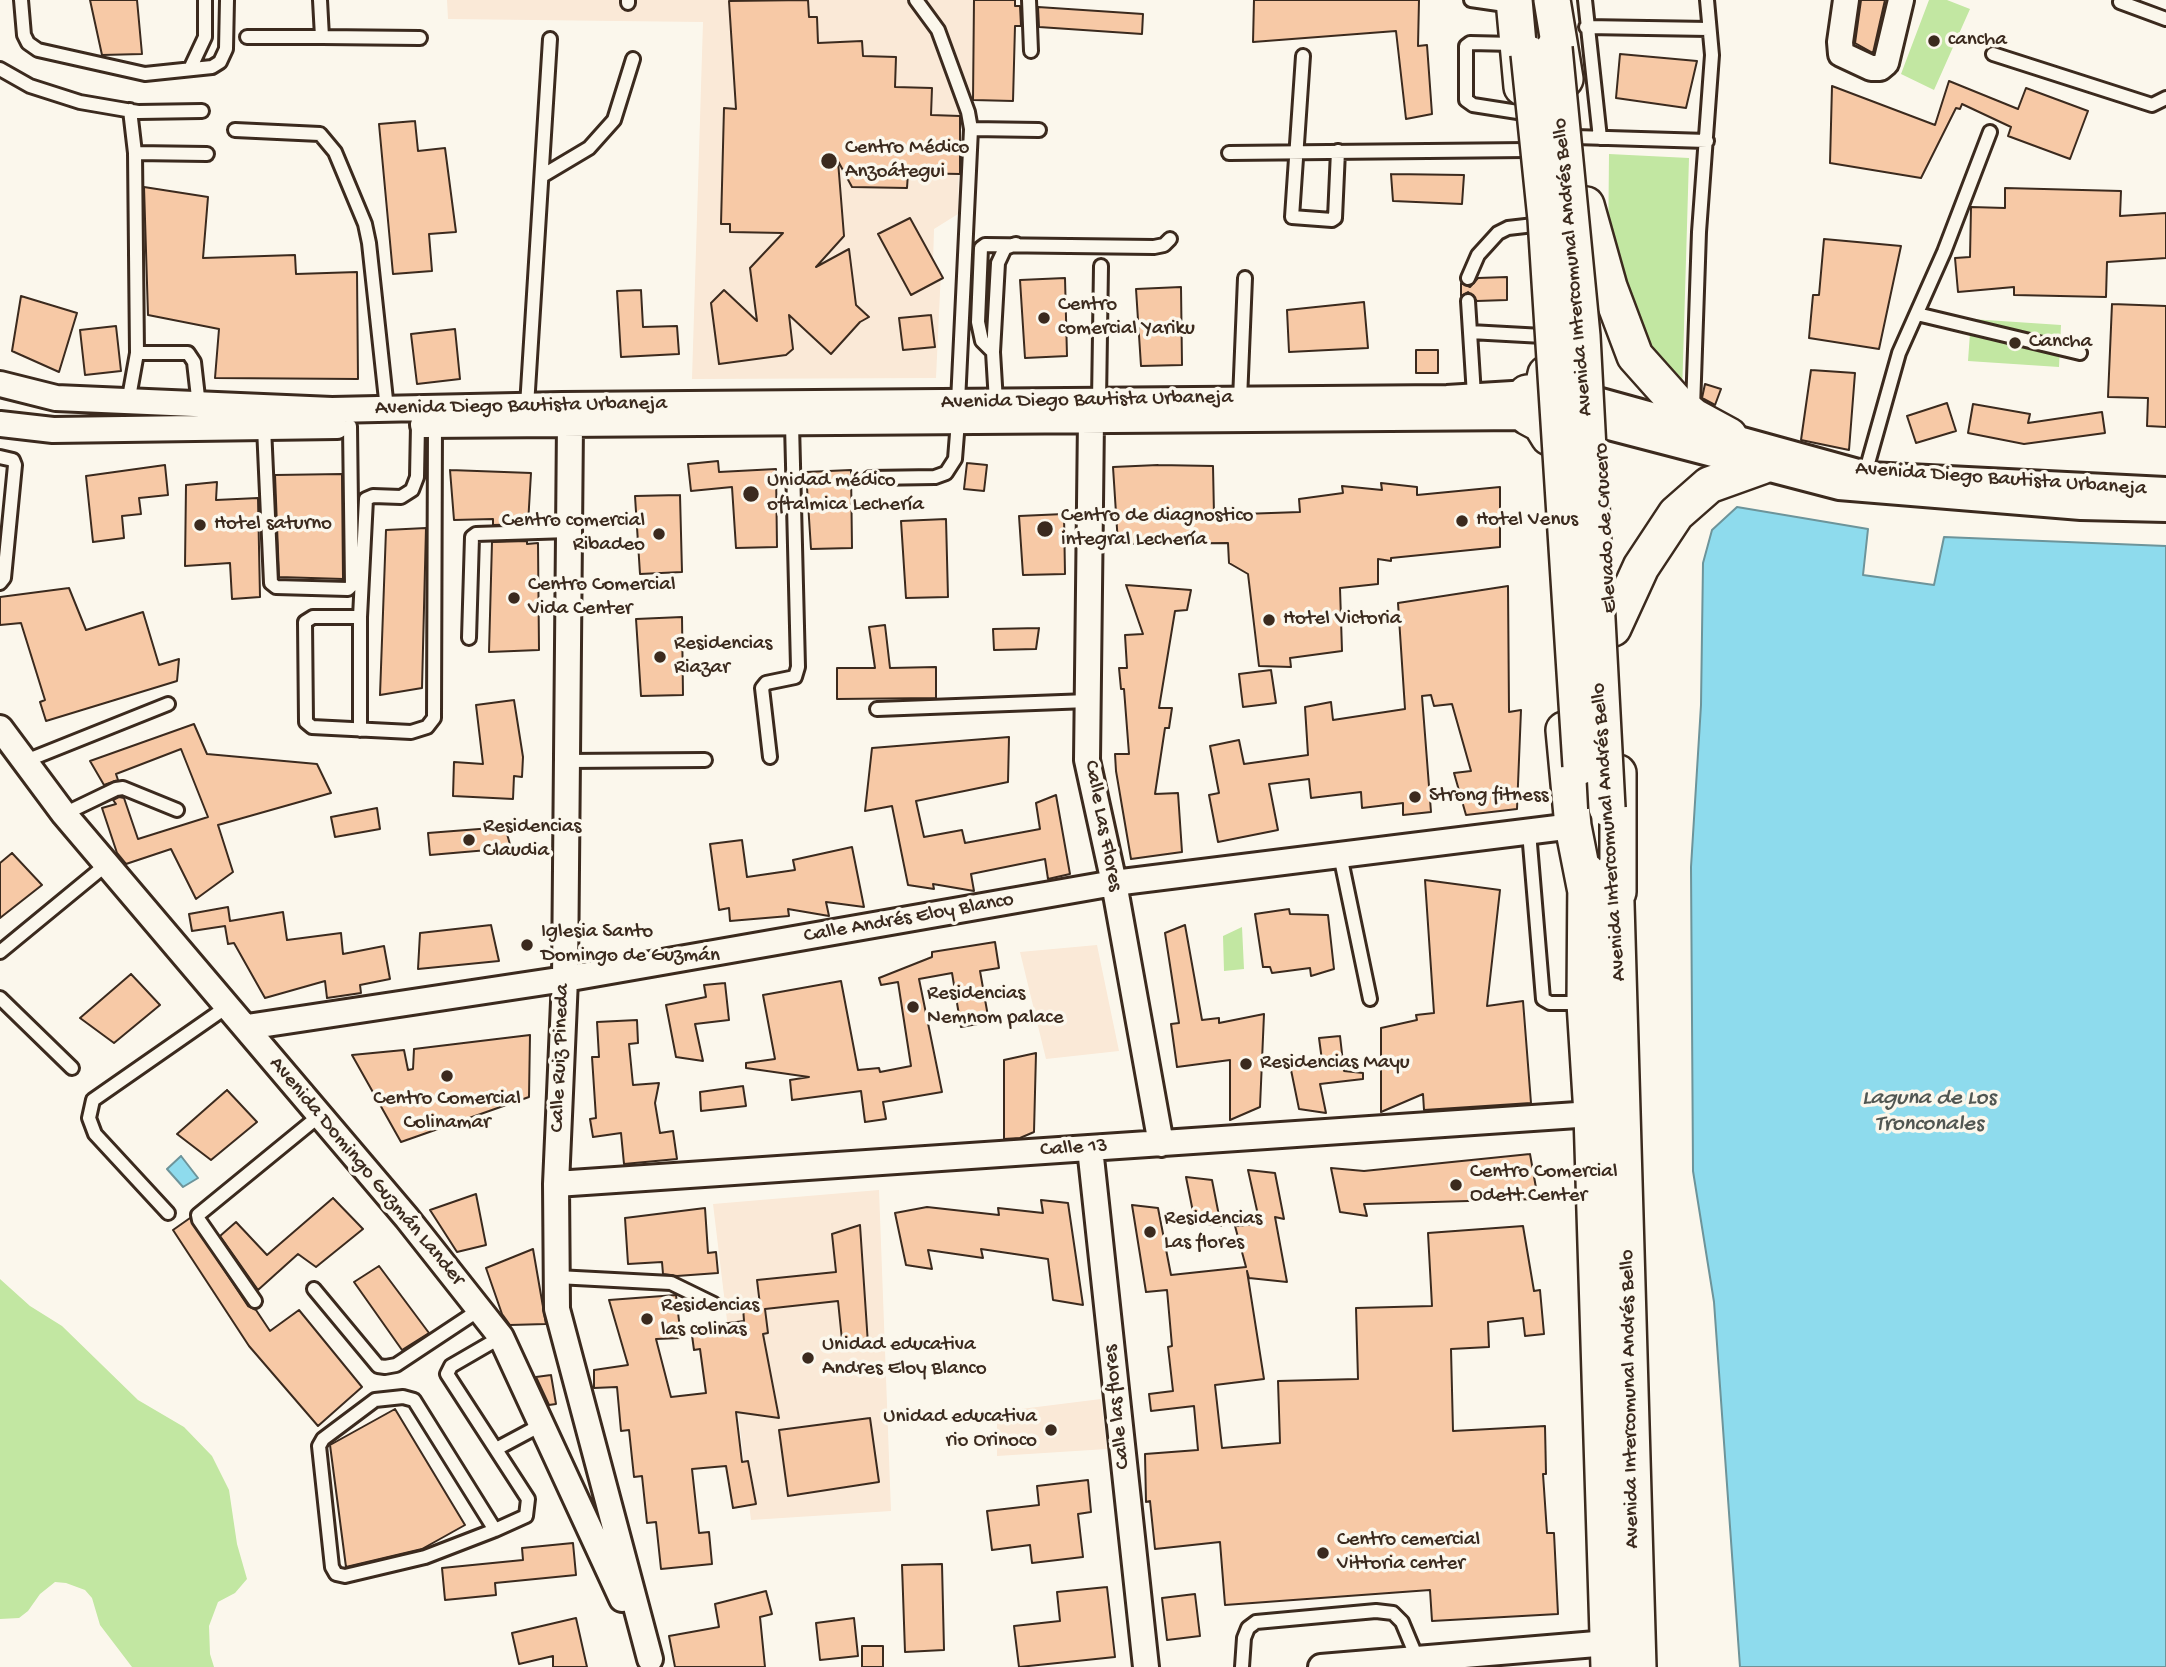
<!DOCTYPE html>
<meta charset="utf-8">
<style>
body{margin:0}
canvas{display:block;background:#fbf7ec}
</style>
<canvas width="2166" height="1667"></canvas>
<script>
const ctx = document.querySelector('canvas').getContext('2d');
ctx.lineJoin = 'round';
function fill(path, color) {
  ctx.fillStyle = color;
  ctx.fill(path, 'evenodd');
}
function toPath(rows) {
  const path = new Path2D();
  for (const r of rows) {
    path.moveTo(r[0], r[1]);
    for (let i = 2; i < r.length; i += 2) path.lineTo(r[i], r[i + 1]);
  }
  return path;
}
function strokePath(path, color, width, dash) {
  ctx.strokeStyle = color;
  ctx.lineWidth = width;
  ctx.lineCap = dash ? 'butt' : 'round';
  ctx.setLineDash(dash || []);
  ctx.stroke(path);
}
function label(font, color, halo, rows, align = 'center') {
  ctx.font = font + ' "Gochi Hand",sans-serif';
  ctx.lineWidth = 7;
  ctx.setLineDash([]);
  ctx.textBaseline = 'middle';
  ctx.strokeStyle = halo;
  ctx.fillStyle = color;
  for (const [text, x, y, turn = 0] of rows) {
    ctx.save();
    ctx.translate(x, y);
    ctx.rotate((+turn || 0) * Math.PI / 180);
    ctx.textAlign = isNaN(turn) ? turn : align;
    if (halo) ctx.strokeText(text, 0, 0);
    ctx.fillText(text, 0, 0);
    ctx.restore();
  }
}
const built = toPath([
 [447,0,975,0,972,108,960,108,958,214,934,229,933,264,941,271,936,378,692,379,703,22,448,19],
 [1097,945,1119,1051,1046,1059,1020,952],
 [879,1190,891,1511,751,1520,713,1204],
 [1101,1399,1107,1449,997,1456,997,1412]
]);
const green = toPath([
 [1929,0,1947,0,1970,9,1934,90,1901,74],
 [1609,154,1689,158,1682,395,1641,353,1608,258],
 [1971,319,2061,325,2059,367,1968,361],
 [1242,927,1244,969,1224,971,1223,936],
 [0,1279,30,1306,62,1326,138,1400,184,1427,212,1456,229,1490,237,1544,247,1579,235,1593,218,1602,209,1626,210,1654,214,1667,132,1667,100,1625,92,1598,85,1590,66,1583,55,1582,40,1594,28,1611,19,1618,0,1619]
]);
const water = toPath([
 [1737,507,1868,529,1863,575,1934,585,1944,537,2166,546,2166,1667,1740,1667,1714,1302,1693,1171,1691,867,1701,705,1703,563,1712,530,1737,507],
 [181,1156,198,1178,183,1187,167,1169,181,1156]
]);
const building = toPath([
 [90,0,137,0,142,54,102,55,90,0],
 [808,0,809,17,817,17,818,43,862,41,863,56,896,57,895,87,932,88,931,115,960,116,960,174,908,173,907,188,852,187,838,161,844,236,816,267,849,249,856,305,869,317,860,322,831,354,789,315,793,349,786,355,719,364,711,303,724,290,757,321,750,268,783,233,730,232,730,224,721,224,724,108,736,109,729,1,808,0],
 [974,0,1015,0,1015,6,1020,6,1021,26,1015,26,1013,101,973,100,974,0],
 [1254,0,1419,0,1418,46,1427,45,1432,114,1406,119,1396,31,1253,42,1254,0],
 [1861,0,1885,0,1873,53,1855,43,1861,0],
 [1038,7,1143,14,1142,34,1039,27,1038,7],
 [1620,54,1697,61,1686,108,1616,98,1620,54],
 [1949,81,2018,109,2026,88,2088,111,2070,159,2008,136,2011,127,1962,104,1960,109,1956,108,1921,178,1830,163,1832,86,1935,125,1949,81],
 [415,121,418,151,445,148,456,232,429,234,432,271,393,274,379,124,415,121],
 [1391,174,1464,175,1462,204,1393,201,1391,174],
 [144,187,208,197,203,258,295,255,296,274,357,272,358,379,215,378,219,329,148,315,144,187],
 [2005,188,2121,191,2120,216,2166,213,2166,258,2107,262,2106,297,2014,295,2014,287,1958,292,1955,258,1970,257,1971,207,2005,208,2005,188],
 [910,218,943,278,911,295,878,234,910,218],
 [1824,239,1901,246,1879,349,1809,338,1813,295,1819,295,1824,239],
 [1507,277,1507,300,1477,301,1468,292,1461,296,1461,283,1470,287,1478,278,1507,277],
 [1065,278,1067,356,1025,358,1020,280,1065,278],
 [1181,287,1182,365,1141,366,1136,289,1181,287],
 [641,290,643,327,677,326,679,354,621,357,617,291,641,290],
 [21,296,77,313,59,372,12,351,21,296],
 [1364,302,1368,348,1289,352,1287,310,1364,302],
 [2112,304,2166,306,2166,427,2147,426,2148,398,2108,397,2112,304],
 [931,315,935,347,903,350,899,318,931,315],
 [116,326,121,371,85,375,80,330,116,326],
 [455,329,460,379,417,384,411,334,455,329],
 [1416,350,1438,350,1438,373,1416,373,1416,350],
 [1811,370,1855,373,1849,450,1801,440,1811,370],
 [1705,384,1721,389,1715,405,1702,398,1705,384],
 [1947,403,1956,431,1916,443,1907,416,1947,403],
 [1973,404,2030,414,2028,423,2102,412,2105,433,2024,444,1968,433,1973,404],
 [718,461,719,472,776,469,777,547,736,548,732,487,691,491,688,464,718,461],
 [967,463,987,465,984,491,964,489,967,463],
 [165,465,168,495,139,498,141,514,122,516,124,538,93,542,86,476,165,465],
 [1158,465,1213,466,1214,515,1300,512,1299,499,1343,493,1342,486,1382,490,1381,483,1417,487,1417,495,1500,487,1500,547,1391,558,1391,561,1378,559,1378,584,1340,588,1342,651,1290,658,1291,667,1259,666,1248,574,1229,563,1228,543,1118,544,1113,467,1158,465],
 [450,470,531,473,528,524,493,525,493,519,454,520,450,470],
 [851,470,852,548,811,549,806,472,851,470],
 [342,474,343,579,279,577,275,475,342,474],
 [217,482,216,500,258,498,260,597,232,599,230,563,185,566,186,485,217,482],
 [680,495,682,572,640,574,635,496,680,495],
 [1064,514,1065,574,1023,575,1019,516,1064,514],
 [946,519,948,597,906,598,901,521,946,519],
 [426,528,422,688,380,695,386,530,426,528],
 [527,541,527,544,538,543,539,650,489,652,492,542,527,541],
 [1126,585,1191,590,1187,610,1175,611,1159,708,1172,708,1169,728,1165,728,1155,794,1178,793,1182,852,1131,859,1116,771,1115,754,1129,754,1124,689,1121,689,1119,668,1127,668,1125,635,1143,634,1126,585],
 [1508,586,1509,712,1521,710,1517,809,1466,815,1454,773,1471,771,1452,704,1434,706,1431,695,1422,696,1431,812,1403,815,1403,803,1362,808,1361,792,1311,798,1309,779,1269,784,1278,830,1218,842,1209,795,1219,793,1210,746,1239,740,1244,764,1308,755,1305,707,1331,702,1333,720,1405,709,1398,603,1508,586],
 [69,588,86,630,143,612,159,665,179,659,177,681,46,721,40,702,45,700,21,623,0,625,0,597,69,588],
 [682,617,683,695,641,696,636,619,682,617],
 [885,625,890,668,936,667,936,698,837,699,837,668,875,668,869,627,885,625],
 [1039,628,1036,649,994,650,993,629,1039,628],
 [1271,670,1276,703,1243,707,1239,674,1271,670],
 [514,700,523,757,522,777,514,776,513,799,453,796,454,762,483,764,476,705,514,700],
 [194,724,207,754,317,764,331,793,218,825,233,872,196,899,171,849,126,864,117,853,102,808,116,804,113,800,119,797,124,798,138,839,208,817,181,749,116,774,118,780,104,785,90,761,194,724],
 [1009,737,1008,782,916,801,924,837,962,830,965,843,1040,829,1036,803,1056,795,1070,874,1048,879,1045,859,971,874,974,891,933,884,934,889,908,885,892,806,865,811,872,748,1009,737],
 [377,808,380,829,335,837,331,817,377,808],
 [505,827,511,848,430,855,428,833,505,827],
 [742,840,747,877,795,870,793,860,852,847,864,907,826,902,829,916,788,909,789,916,730,921,729,908,719,910,710,844,742,840],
 [12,853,42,885,0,918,0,863,12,853],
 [1425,880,1500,890,1487,1006,1523,1001,1531,1103,1424,1110,1423,1094,1381,1112,1381,1028,1417,1020,1416,1015,1434,1013,1425,880],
 [228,907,230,921,283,912,287,940,341,933,343,954,384,946,390,979,360,985,361,993,327,998,325,981,265,998,234,943,228,944,225,926,192,931,189,914,228,907],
 [1289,909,1290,914,1328,915,1334,969,1311,976,1310,968,1272,973,1270,967,1263,967,1255,914,1289,909],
 [491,925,499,961,418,969,420,933,491,925],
 [1185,925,1202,1020,1219,1018,1219,1023,1264,1014,1260,1107,1230,1120,1230,1060,1177,1067,1171,1024,1179,1023,1165,933,1185,925],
 [995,942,999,968,980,971,989,1022,961,1027,952,973,919,979,942,1092,883,1102,886,1119,865,1122,861,1091,792,1100,790,1080,809,1077,746,1068,746,1063,775,1059,763,995,841,981,858,1070,879,1068,880,1072,911,1066,898,982,881,985,879,978,932,957,932,952,995,942],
 [131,974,160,1005,114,1043,80,1018,131,974],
 [725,983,729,1020,695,1024,703,1061,676,1057,666,1005,706,997,704,985,725,983],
 [637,1020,638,1043,629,1044,633,1085,659,1083,655,1103,660,1133,673,1131,677,1159,624,1164,621,1133,593,1137,590,1119,596,1118,592,1057,599,1057,597,1022,637,1020],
 [530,1035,529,1097,401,1142,352,1055,404,1050,408,1070,413,1069,414,1049,530,1035],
 [1340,1036,1344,1071,1363,1073,1363,1079,1320,1084,1326,1113,1299,1109,1290,1065,1323,1068,1319,1038,1340,1036],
 [1036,1053,1034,1132,1020,1138,1004,1139,1004,1060,1036,1053],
 [743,1086,746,1106,701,1111,700,1092,743,1086],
 [227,1090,257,1122,211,1160,177,1134,227,1090],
 [1530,1154,1538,1199,1364,1204,1367,1216,1340,1212,1331,1168,1364,1171,1530,1154],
 [1248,1170,1275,1173,1284,1219,1275,1217,1287,1282,1249,1278,1247,1271,1264,1379,1215,1385,1222,1448,1280,1443,1278,1381,1358,1379,1356,1308,1432,1306,1428,1233,1523,1226,1534,1291,1540,1290,1544,1334,1525,1336,1523,1318,1488,1322,1489,1347,1451,1349,1453,1431,1545,1426,1546,1474,1543,1474,1547,1533,1554,1533,1558,1614,1432,1621,1430,1590,1225,1605,1220,1542,1155,1549,1150,1501,1146,1502,1145,1454,1198,1450,1194,1406,1151,1411,1149,1394,1173,1391,1168,1347,1172,1346,1167,1290,1146,1292,1132,1205,1158,1208,1171,1275,1246,1267,1235,1226,1260,1224,1248,1170],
 [1186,1177,1212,1180,1221,1226,1195,1222,1186,1177],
 [476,1194,486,1245,457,1252,430,1210,476,1194],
 [333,1198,363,1229,316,1267,298,1254,258,1290,220,1236,236,1222,267,1255,333,1198],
 [1041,1200,1068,1203,1083,1305,1053,1300,1048,1259,981,1249,983,1258,928,1250,932,1269,906,1265,895,1213,927,1207,999,1215,998,1208,1043,1213,1041,1200],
 [705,1208,708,1253,716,1252,718,1273,677,1276,663,1274,662,1262,628,1264,625,1218,705,1208],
 [190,1218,248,1306,256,1310,270,1331,299,1310,362,1387,318,1426,249,1346,173,1230,190,1218],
 [860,1225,868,1344,842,1340,838,1301,765,1309,768,1333,763,1334,779,1418,736,1412,742,1462,748,1461,756,1504,733,1508,726,1466,692,1469,699,1533,709,1532,712,1564,661,1569,656,1522,647,1523,642,1476,634,1477,629,1430,621,1431,617,1387,594,1388,594,1370,628,1365,609,1300,676,1295,681,1338,656,1339,671,1397,706,1393,700,1349,694,1350,691,1328,744,1321,743,1307,760,1305,757,1280,836,1272,832,1234,860,1225],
 [533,1249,546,1324,510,1325,502,1314,486,1268,533,1249],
 [379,1266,429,1333,402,1350,354,1282,379,1266],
 [551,1375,556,1404,549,1405,536,1377,551,1375],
 [395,1409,465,1525,422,1549,346,1567,330,1445,395,1409],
 [870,1418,879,1482,788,1496,779,1430,870,1418],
 [1088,1480,1091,1512,1078,1514,1083,1557,1032,1563,1030,1545,992,1550,987,1511,1039,1505,1037,1486,1088,1480],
 [573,1543,576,1575,495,1583,496,1595,445,1600,442,1568,523,1560,522,1548,573,1543],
 [942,1564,944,1650,905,1652,902,1565,942,1564],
 [1107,1587,1115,1657,1019,1667,1014,1626,1060,1621,1057,1592,1107,1587],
 [766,1591,772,1614,760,1617,765,1667,675,1667,669,1636,719,1627,715,1604,766,1591],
 [1195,1594,1200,1636,1167,1640,1162,1598,1195,1594],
 [576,1618,587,1667,553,1667,553,1656,519,1664,512,1633,576,1618],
 [854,1618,858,1656,820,1660,816,1623,854,1618],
 [862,1646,883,1646,883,1667,862,1667,862,1646]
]);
const lane = toPath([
 [21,0,24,35,28,43,38,50,145,74,212,67,220,62,226,49,227,0],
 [628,0,628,3],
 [916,0,938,30,968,112,971,129,958,402],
 [1029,0,1031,51],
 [1471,0,1512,6],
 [1585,0,1600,138],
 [2120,2,2166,19],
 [1586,27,1709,29],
 [247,37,322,37,320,0],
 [322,37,420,38],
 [1514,44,1470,43,1466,46,1466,100,1473,105,1524,113],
 [1993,54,2152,105,2166,98],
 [1303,56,1292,217,1332,220,1335,218,1338,151],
 [0,69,30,86,80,102,138,112,202,111],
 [190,69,205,37,205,0],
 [130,110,135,153],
 [971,129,1039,130],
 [235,130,320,134,335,152,365,224,369,243,387,409],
 [1575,137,1707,141],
 [1229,153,1527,150],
 [542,176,589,148,614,120,633,59],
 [1468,278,1478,255,1498,233,1508,228,1534,225],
 [1468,301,1474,395],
 [1917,314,2080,353],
 [1470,332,1543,336],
 [993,352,982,341,978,322,981,248,985,245,1154,247,1164,245,1170,239],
 [137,353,135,153,207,154],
 [1240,400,1245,278],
 [1099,401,1101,266],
 [996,402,993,352,998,263,1005,248,1016,244],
 [128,403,137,353,188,353,194,362,199,406],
 [527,406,550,39],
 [1693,408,1699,232,1712,55,1707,0],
 [418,425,417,477,412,490,401,497,373,496,366,499,360,617,313,617,305,622,306,722,312,727,411,732,427,727,434,718,435,425],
 [264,427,271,583,276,587,348,589,352,585,350,426],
 [0,457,13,460,15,465,4,578,0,583],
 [1865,474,1899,353,1944,252,1990,132],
 [870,478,935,477,946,473,955,459,958,421],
 [360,617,360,730],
 [469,638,472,537,476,534,569,531],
 [877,709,1088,701],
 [770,757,762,688,766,683,795,677,798,667,792,424],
 [567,761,705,760],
 [23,762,168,704],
 [64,814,116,789,123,788,177,810],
 [1529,832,1543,999,1550,1003,1584,1003],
 [1340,855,1370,999],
 [0,952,107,864],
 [0,998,72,1068],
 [168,1213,95,1134,89,1118,93,1100,228,1006],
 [557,1277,671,1283,714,1304],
 [314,1289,378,1366,385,1367,396,1365,479,1310],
 [255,1301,199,1220,198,1215,319,1116],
 [498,1448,541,1425],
 [495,1530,414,1400,403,1397,375,1400,323,1439,319,1446,332,1567,336,1574,345,1576,425,1557,495,1530,526,1516,528,1499,447,1374,451,1366,501,1337],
 [1242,1667,1244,1638,1248,1628,1256,1622,1376,1611,1393,1613,1402,1622,1417,1658]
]);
const street = toPath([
 [1846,0,1840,42,1841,54,1871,68,1880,68,1886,63,1901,0],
 [0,384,56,398,332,410,562,405,1447,398,1529,393,1601,401,1869,475,2166,490],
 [563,409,570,423,565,979,556,1184,557,1309,650,1659],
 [1091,419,1087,760,1114,883,1161,1144],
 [0,424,53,430,337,426],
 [423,425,1528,417,1601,425,1839,487,2081,507,2166,509],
 [0,728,64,814,407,1218,501,1337,622,1599],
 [247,1027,565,979,1114,883,1573,826],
 [1090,1148,1146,1667],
 [556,1184,1592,1114],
 [1321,1667,1608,1643]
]);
const secondary = toPath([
 [1514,0,1522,87],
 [1552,0,1565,79],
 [1586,205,1609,287,1635,356,1676,402,1694,417,1729,436],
 [1527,393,1542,391,1546,374],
 [1528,417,1541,424,1549,437],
 [1613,628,1641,567,1676,514,1709,485,1762,466],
 [1564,730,1573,826,1586,892],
 [1618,773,1618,892],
 [1615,869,1638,1667],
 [1586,871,1585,1003,1592,1114,1609,1667]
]);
const secondaryBridge = toPath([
 [1554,48,1582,336,1607,808],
 [1529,54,1546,219,1581,766]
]);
const markers = [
 [1934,41,7,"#3b2a1e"],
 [829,161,9,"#3b2a1e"],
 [1044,318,7,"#3b2a1e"],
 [2015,343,7,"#3b2a1e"],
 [751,494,9,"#3b2a1e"],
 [1462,521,7,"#3b2a1e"],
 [200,525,7,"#3b2a1e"],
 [1045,529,9,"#3b2a1e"],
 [659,534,7,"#3b2a1e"],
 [514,598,7,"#3b2a1e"],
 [1269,620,7,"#3b2a1e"],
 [660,657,7,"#3b2a1e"],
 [1415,797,7,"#3b2a1e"],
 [469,840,7,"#3b2a1e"],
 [527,945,7,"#3b2a1e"],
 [913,1007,7,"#3b2a1e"],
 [1246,1064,7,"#3b2a1e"],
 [447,1076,7,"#3b2a1e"],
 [1456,1185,7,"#3b2a1e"],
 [1150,1232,7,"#3b2a1e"],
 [647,1319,7,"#3b2a1e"],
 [808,1358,7,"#3b2a1e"],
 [1051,1430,7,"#3b2a1e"],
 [1323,1553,7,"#3b2a1e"]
];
const poiNames = [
 ["cancha",1948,41],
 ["Centro Médico",845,149],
 ["Anzoátegui",845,173],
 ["Centro",1058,306],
 ["comercial Yariku",1058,330],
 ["Cancha",2029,343],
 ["Unidad médico",767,482],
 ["oftalmica Lechería",767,506],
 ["Centro de diagnostico",1061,517],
 ["integral Lechería",1061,541],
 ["Hotel Venus",1476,521],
 ["Centro comercial",645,522,"right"],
 ["Ribadeo",645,546,"right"],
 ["Hotel saturno",214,525],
 ["Centro Comercial",528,586],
 ["Vida Center",528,610],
 ["Hotel Victoria",1283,620],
 ["Residencias",674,645],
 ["Riazar",674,669],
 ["Strong fitness",1429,797],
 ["Residencias",483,828],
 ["Claudia",483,852],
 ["Iglesia Santo",541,933],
 ["Domingo de Guzmán",541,957],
 ["Residencias",927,995],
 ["Nemnom palace",927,1019],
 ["Residencias Mayu",1260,1064],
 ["Centro Comercial",447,1100,"center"],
 ["Colinamar",447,1124,"center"],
 ["Centro Comercial",1470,1173],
 ["Odett Center",1470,1197],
 ["Residencias",1164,1220],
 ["Las flores",1164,1244],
 ["Residencias",661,1307],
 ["las colinas",661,1331],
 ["Unidad educativa",822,1346],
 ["Andres Eloy Blanco",822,1370],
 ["Unidad educativa",1037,1418,"right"],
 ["rio Orinoco",1037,1442,"right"],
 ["Centro cemercial",1337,1541],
 ["Vittoria center",1337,1565]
];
const streetNames = [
 ["Avenida Intercomunal Andrés Bello",1574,267,-95],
 ["Avenida Diego Bautista Urbaneja",1087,401,-1],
 ["Avenida Diego Bautista Urbaneja",521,407,-1],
 ["Avenida Diego Bautista Urbaneja",2001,480,4],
 ["Elevado de Crucero",1607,528,-93],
 ["Calle Las Flores",1102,826,79],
 ["Avenida Intercomunal Andrés Bello",1610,832,-94],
 ["Calle Andrés Eloy Blanco",909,919,-10],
 ["Calle Ruiz Pineda",561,1058,-88],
 ["Calle 13",1074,1149,-4],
 ["Avenida Domingo Guzmán Lander",366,1172,50],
 ["Avenida Intercomunal Andrés Bello",1631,1399,-91],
 ["Calle las flores",1118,1407,-96]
];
const waterNames = [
 ["Laguna de Los",1929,1099],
 ["Tronconales",1929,1125]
];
fill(built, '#fae9d7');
fill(green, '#c2e7a2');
fill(water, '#8edbed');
strokePath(water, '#6d949a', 2);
fill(building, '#f7c9a6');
strokePath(building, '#3b2a1e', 2);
strokePath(lane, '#3b2a1e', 18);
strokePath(street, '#3b2a1e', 30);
strokePath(secondary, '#3b2a1e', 40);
strokePath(lane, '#fbf7ec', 12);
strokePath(street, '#fbf7ec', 24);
strokePath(secondary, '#fbf7ec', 35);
strokePath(secondaryBridge, '#3b2a1e', 40, []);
strokePath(secondaryBridge, '#fbf7ec', 35);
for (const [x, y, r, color] of markers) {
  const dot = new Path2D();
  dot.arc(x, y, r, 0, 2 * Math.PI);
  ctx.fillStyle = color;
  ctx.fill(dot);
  strokePath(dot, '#fbf7ec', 2.5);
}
label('21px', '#3b2a1e', '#fbf7ec', poiNames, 'left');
label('21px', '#3b2a1e', '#fbf7ec', streetNames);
label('italic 23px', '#505652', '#fbf7ec', waterNames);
</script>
